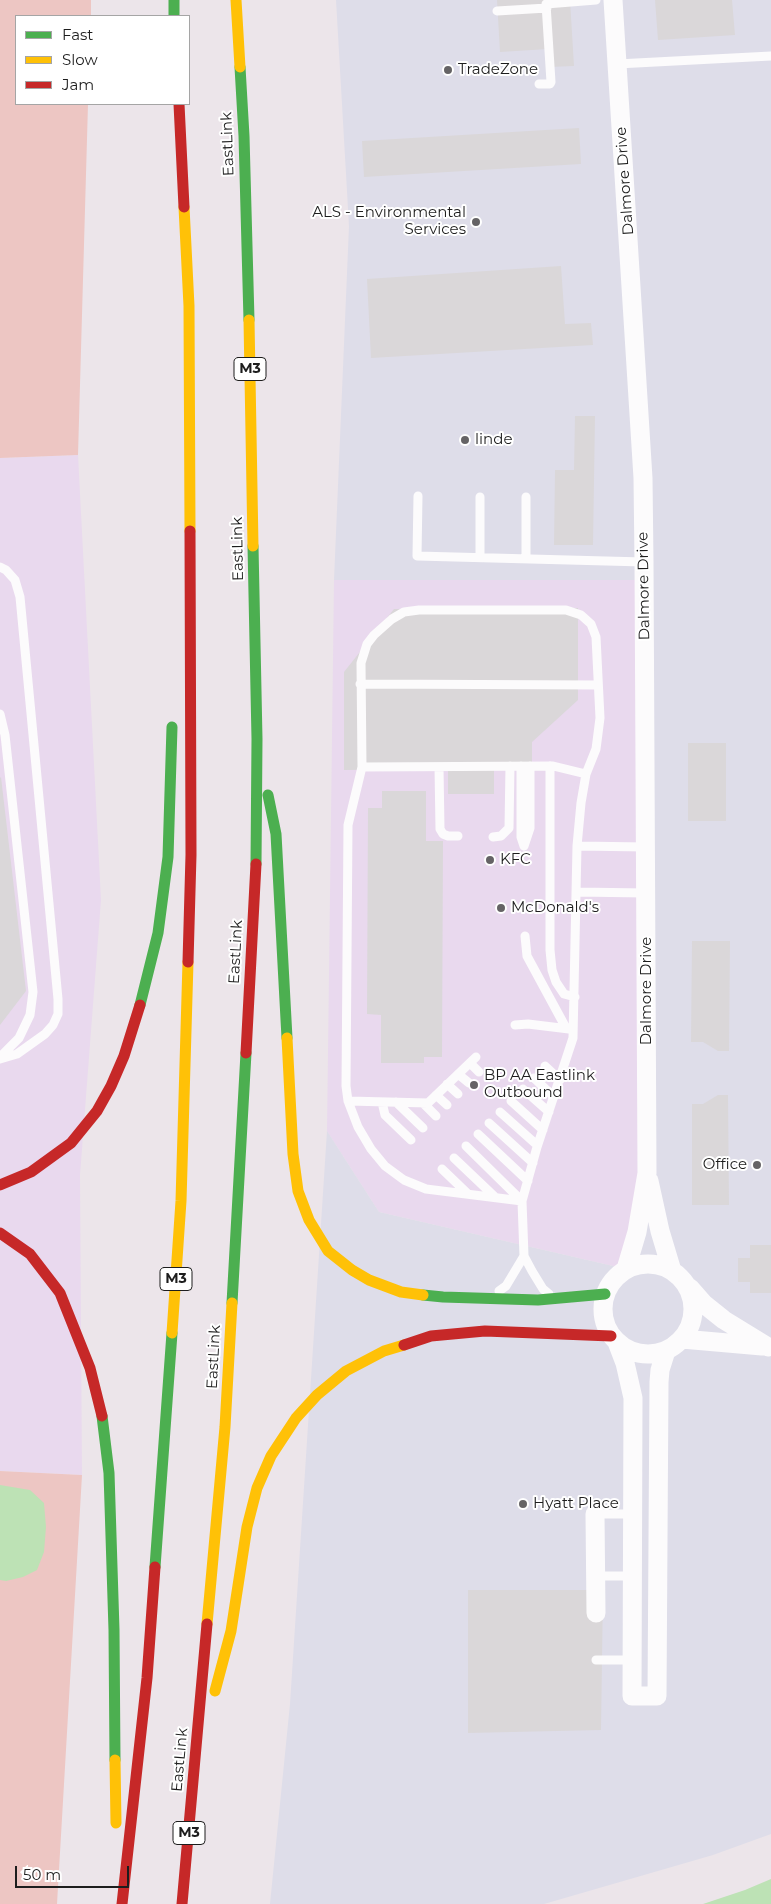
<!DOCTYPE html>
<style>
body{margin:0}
#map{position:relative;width:771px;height:1904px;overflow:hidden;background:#ece5ea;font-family:Montserrat,sans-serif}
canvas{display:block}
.legend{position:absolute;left:15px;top:15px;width:175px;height:90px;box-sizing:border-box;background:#fff;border:1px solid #a5a5a5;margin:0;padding:6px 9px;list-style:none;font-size:15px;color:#1d1d1d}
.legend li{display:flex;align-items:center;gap:10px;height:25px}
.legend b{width:25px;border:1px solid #a5a5a5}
.scale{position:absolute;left:15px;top:1866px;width:114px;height:22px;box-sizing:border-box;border:2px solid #1d1d1d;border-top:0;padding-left:6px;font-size:15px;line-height:18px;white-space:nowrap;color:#1d1d1d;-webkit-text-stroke:4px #fff;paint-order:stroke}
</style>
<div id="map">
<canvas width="771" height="1904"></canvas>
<ul class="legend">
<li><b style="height:6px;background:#4caf50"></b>Fast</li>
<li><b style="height:6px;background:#ffc107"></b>Slow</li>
<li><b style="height:6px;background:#c62828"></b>Jam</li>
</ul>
<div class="scale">50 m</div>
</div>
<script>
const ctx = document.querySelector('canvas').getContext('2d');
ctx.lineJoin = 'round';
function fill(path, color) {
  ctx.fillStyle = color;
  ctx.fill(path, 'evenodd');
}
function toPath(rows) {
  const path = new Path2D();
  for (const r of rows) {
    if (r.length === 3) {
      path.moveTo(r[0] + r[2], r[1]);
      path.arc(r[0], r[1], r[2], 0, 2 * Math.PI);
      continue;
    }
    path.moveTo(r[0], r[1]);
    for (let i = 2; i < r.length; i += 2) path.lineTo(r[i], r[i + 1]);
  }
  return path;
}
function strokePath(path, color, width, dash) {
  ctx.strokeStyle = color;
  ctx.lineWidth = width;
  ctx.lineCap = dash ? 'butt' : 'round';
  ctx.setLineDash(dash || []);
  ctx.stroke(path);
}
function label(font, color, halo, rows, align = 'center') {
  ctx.font = font + ' Montserrat,sans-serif';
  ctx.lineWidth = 4;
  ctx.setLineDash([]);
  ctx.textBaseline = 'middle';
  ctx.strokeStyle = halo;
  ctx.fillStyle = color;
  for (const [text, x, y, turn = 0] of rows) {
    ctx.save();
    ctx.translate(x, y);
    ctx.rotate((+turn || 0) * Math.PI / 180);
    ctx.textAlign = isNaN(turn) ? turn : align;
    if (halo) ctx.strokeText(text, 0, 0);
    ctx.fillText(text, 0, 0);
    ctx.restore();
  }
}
const commercial = toPath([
 [78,455,101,900,80,1175,82,1475,0,1471,0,458],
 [644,579,647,1173,626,1269,379,1212,327,1131,334,580]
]);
const industrial = toPath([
 [336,0,771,0,771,1834,713,1855,544,1904,270,1904,290,1704,327,1131,379,1212,626,1269,647,1173,644,580,334,580,349,226]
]);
const religious = toPath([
 [497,0,570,0,574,66,549,67,548,49,500,52],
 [655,0,732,0,735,35,658,40],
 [579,128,581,164,364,177,362,141],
 [561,266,565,324,591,323,593,345,371,358,367,279],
 [575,416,595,416,593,545,554,545,555,470,574,470],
 [578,608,578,700,532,742,532,768,494,768,494,794,448,794,448,769,344,770,344,672,394,609],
 [688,743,726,743,726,821,688,821],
 [1,777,26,991,0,1025,0,778],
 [382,791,426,791,426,841,443,841,442,1057,424,1057,424,1063,381,1063,381,1015,367,1014,368,808,382,808],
 [692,941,730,941,729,1051,718,1051,703,1042,691,1042],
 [718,1095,728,1095,729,1205,692,1205,692,1104,703,1104],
 [750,1245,771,1245,771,1293,750,1293,750,1282,738,1282,738,1258,750,1258],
 [468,1590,603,1590,601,1730,468,1733]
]);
const grass = toPath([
 [0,0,91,0,91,16,16,16,16,104,88,104,78,455,0,458],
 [0,1471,82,1475,57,1904,0,1904]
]);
const water = toPath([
 [0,1485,30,1490,44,1503,46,1527,44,1552,37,1570,23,1577,6,1581,0,1580],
 [771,1879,771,1904,703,1904,745,1890]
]);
const lane = toPath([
 [497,11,547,8],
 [617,64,771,56],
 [539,84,550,84,551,82,546,4,596,0],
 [418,496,417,556,644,562],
 [480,497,480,557],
 [526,497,526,559],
 [0,567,6,570,15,580,20,597,58,999,58,1014,53,1025,45,1034,17,1054,0,1059],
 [360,684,598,685],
 [0,714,5,735,33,992,30,1015,19,1038,0,1057],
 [521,766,521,837,524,846],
 [550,766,550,950,552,970,556,982,564,994,575,997],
 [362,767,553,766,586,774,581,803,577,846,573,1038,537,1147,522,1201,524,1256,532,1271,543,1289,549,1294],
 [439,767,440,829,443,834,448,836,458,836],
 [493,837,501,836,509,828,510,766],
 [524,846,530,828,530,766],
 [577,846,646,847],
 [576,892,646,893],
 [525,936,527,956,566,1028],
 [515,1025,528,1024,569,1029],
 [470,1063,479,1072],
 [545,1066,560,1080],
 [458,1074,469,1083],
 [534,1078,554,1097],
 [447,1084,458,1094],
 [523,1089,549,1112],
 [436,1095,447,1105],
 [348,1101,428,1103,476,1057],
 [511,1101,543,1130],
 [382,1102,385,1115,411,1140],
 [396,1102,423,1128],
 [423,1103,436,1116],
 [500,1112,537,1145],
 [489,1123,533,1163],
 [478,1134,528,1181],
 [466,1146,522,1201],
 [454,1158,495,1197],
 [442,1169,468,1194],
 [522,1201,426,1189,404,1180,385,1166,371,1149,358,1127,348,1101,346,1086,348,825,362,767,361,663,367,644,374,635,392,619,404,612,419,610,566,610,581,615,591,624,596,637,600,718,596,749,586,774],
 [499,1291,506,1286,524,1256],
 [595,1514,633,1514],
 [596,1576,632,1576],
 [596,1660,632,1660]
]);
const street = toPath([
 [613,0,643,478,644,562,647,1173,637,1232,626,1269],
 [649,1181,660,1231,672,1271],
 [648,1309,45],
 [690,1288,704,1304,724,1320,768,1347],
 [682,1339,762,1346],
 [617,1342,625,1363,633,1398,632,1696,657,1696,659,1382,660,1370,666,1351],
 [595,1514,596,1613]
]);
const fast = toPath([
 [174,0,174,16],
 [240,67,244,136,249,320],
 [253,546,257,739,256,864],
 [268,795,276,834,287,1038],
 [140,1005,158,933,168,857,172,727],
 [423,1295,443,1297,538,1300,605,1294],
 [232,1303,246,1053],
 [102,1416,109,1473,114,1630,115,1760],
 [155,1567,172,1333]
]);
const slow = toPath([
 [236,0,240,67],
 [184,207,189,306,190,531],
 [249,320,253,546],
 [287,1038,293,1154,298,1191,309,1220,328,1251,352,1270,369,1280,401,1292,423,1295],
 [172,1333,181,1201,188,962],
 [207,1624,225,1427,232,1303],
 [215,1691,231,1631,247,1527,257,1488,271,1456,296,1418,317,1395,346,1371,384,1351,404,1345],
 [115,1760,116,1823]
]);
const jam = toPath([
 [179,104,184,207],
 [188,962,191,855,190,531],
 [246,1053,256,864],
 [0,1185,31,1172,71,1143,97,1111,111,1086,124,1056,140,1005],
 [0,1233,30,1254,60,1293,90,1368,102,1416],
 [404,1345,431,1336,485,1331,611,1336],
 [122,1904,147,1678,155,1567],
 [182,1904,207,1624]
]);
const markers = [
 [448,70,5,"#656365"],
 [476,222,5,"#656365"],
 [465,440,5,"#656365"],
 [490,860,5,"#656365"],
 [501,908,5,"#656365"],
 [474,1085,5,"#656365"],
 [757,1165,5,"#656365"],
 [523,1504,5,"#656365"]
];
const shields = [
 [250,369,32],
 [176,1279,32],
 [189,1833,32]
];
const shieldNames = [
 ["M3",250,369],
 ["M3",176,1279],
 ["M3",189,1833]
];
const poiNames = [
 ["TradeZone",458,70],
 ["ALS - Environmental",466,213,"right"],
 ["Services",466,230,"right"],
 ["linde",475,440],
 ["KFC",500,860],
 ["McDonald's",511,908],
 ["BP AA Eastlink",484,1076],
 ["Outbound",484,1093],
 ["Office",747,1165,"right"],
 ["Hyatt Place",533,1504]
];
const streetNames = [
 ["EastLink",228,144,-92],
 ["Dalmore Drive",625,181,-94],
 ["EastLink",238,549,-91],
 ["Dalmore Drive",644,586,-91],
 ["EastLink",236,952,-87],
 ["Dalmore Drive",647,991,-90],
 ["EastLink",214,1357,-87],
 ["EastLink",180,1760,-85]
];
fill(commercial, '#e9d9ee');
fill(industrial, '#dedde9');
fill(religious, '#dad7d9');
fill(grass, '#edc6c3');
fill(water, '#bde2b5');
strokePath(lane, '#fcfbfc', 9);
strokePath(street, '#fcfbfc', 19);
strokePath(fast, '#4caf50', 11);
strokePath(slow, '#ffc107', 11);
strokePath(jam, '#c62828', 11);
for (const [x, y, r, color] of markers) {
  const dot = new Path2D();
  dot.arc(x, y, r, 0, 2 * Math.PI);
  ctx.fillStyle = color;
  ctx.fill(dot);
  strokePath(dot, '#fff', 2);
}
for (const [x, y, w] of shields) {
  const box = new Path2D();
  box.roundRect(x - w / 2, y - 11.5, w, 23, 4);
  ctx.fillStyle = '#fff';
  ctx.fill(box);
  strokePath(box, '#1d1d1d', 1);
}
label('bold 14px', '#1d1d1d', null, shieldNames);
label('15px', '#1d1d1d', '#fff', poiNames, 'left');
label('15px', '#1d1d1d', '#fff', streetNames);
</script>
